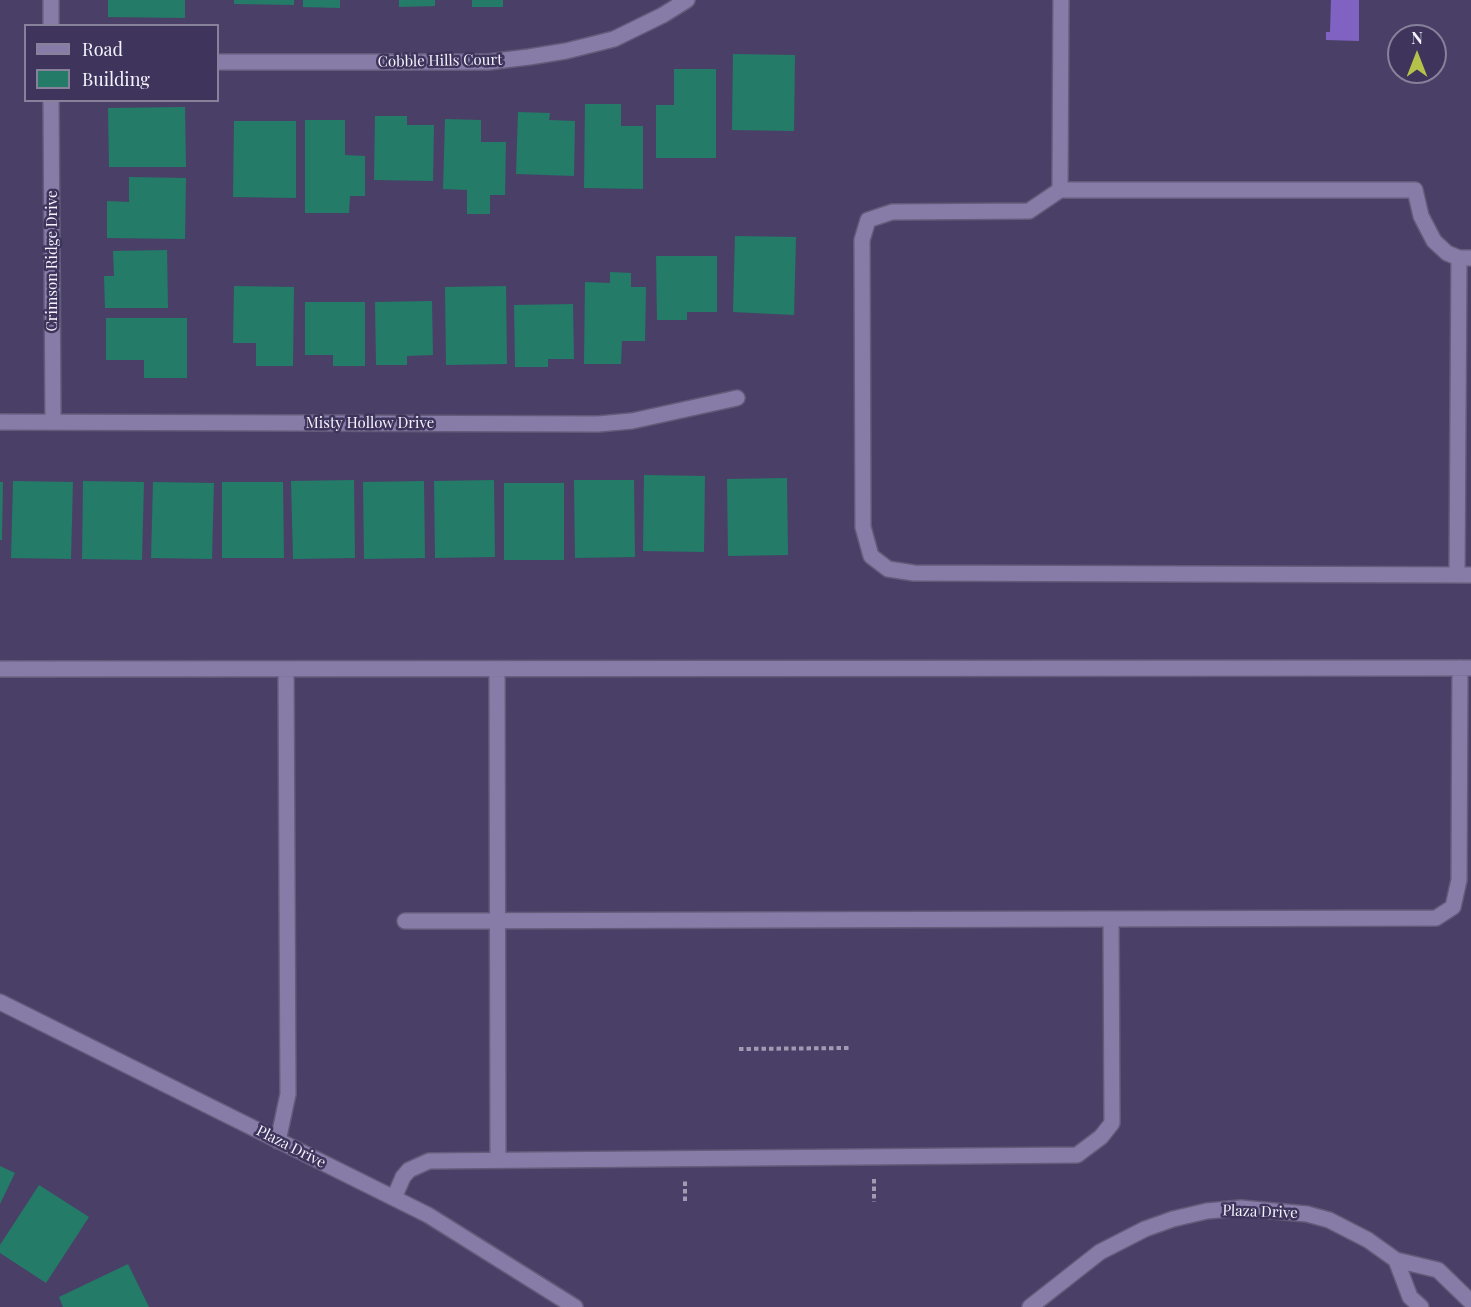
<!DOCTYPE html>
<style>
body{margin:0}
#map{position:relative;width:1471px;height:1307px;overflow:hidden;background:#4a4067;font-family:"Playfair Display",serif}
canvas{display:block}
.legend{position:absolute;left:24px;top:24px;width:195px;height:78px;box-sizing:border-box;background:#3f355c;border:2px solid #87819c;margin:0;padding:8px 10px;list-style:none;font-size:18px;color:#f4f2fc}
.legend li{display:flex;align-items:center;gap:12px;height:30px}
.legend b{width:30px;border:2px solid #87819c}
.north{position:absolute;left:1387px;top:24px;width:60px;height:60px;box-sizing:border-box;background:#3f355c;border:2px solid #87819c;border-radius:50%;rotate:0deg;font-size:16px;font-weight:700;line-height:24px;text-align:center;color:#f4f2fc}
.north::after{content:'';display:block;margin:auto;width:21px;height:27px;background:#b4c24a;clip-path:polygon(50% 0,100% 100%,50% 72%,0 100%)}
</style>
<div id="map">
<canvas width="1471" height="1307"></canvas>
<ul class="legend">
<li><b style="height:8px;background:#877ca8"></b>Road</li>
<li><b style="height:16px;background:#237b68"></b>Building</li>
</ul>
<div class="north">N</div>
</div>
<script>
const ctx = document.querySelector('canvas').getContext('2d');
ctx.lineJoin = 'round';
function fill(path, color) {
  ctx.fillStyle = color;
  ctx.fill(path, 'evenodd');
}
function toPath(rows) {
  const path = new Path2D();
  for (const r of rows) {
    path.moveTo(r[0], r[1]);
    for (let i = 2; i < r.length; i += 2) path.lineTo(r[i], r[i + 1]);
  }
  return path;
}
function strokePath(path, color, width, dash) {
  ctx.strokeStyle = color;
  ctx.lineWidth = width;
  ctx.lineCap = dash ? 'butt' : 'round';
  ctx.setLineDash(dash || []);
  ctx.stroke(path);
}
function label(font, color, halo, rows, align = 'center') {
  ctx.font = font + ' "Playfair Display",serif';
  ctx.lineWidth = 5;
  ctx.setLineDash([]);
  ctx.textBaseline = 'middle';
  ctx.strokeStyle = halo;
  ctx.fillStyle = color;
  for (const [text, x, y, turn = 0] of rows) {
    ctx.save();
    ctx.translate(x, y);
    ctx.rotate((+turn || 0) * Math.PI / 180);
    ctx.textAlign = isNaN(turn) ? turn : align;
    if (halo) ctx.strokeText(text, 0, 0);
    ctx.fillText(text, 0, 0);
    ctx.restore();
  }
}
const water = toPath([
 [1331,0,1359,0,1359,41,1326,40,1326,32,1330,32]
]);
const building = toPath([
 [108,0,185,0,185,18,108,17],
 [234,0,294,0,294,5,234,4],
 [303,0,340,0,340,8,303,7],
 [399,0,435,0,435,6,399,7],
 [472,0,503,0,503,7,472,7],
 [733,54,795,55,794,131,732,130],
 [674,69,716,69,716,158,656,158,656,105,674,105],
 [585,104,621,104,621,126,643,126,643,189,584,188],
 [185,107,186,167,109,167,108,108],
 [518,112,550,113,549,120,575,121,574,176,516,174],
 [375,116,407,116,407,125,434,125,433,181,374,180],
 [445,119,481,120,481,142,506,142,505,195,490,195,490,214,467,214,467,190,443,189],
 [305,120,345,120,345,155,365,156,365,196,350,196,349,213,305,213],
 [234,121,296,121,296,198,233,197],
 [129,177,186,178,185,239,107,238,107,201,129,202],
 [735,236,796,237,794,315,733,312],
 [167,250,168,308,105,308,104,276,114,276,113,251],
 [656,256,717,256,717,312,687,312,687,320,657,320],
 [610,272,631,273,631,287,646,287,645,341,622,341,621,364,584,364,585,282,610,283],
 [234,286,294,287,293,366,256,366,256,343,233,343],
 [506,286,507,364,446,365,445,287],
 [432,301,433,355,407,356,407,365,376,365,375,302],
 [305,302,365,302,365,366,333,366,333,355,305,355],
 [573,304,574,359,548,359,548,367,515,367,514,305],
 [106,318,187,318,187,378,144,378,144,360,106,360],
 [644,475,705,476,704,552,643,551],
 [787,478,788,555,728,556,727,479],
 [354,480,355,558,293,559,291,481],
 [494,480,495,557,435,558,434,481],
 [574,480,634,480,635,557,575,558],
 [13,481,73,482,71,559,11,558],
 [83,481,144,482,142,560,82,559],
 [424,481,425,558,364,559,363,482],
 [0,482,3,482,2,540,0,540],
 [153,482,214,483,212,559,151,558],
 [222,482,283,482,284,558,222,558],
 [504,483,564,483,564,560,504,560],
 [0,1166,15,1173,0,1204],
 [39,1185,89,1217,46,1283,0,1253,0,1245],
 [128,1264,149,1307,63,1307,59,1297]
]);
const path = toPath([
 [739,1049,849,1048],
 [874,1179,874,1202],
 [685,1201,685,1181]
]);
const minor = toPath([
 [51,0,51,26],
 [218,62,488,62,529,57,566,51,614,39,663,15,687,0],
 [51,100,53,422],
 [1060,190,1061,0],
 [1471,258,1459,258,1447,253,1434,241,1421,216,1415,190,1060,190,1029,211,892,212,868,220,862,240,863,527,871,556,888,569,914,573,1471,575],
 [0,422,598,424,632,421,737,398],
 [1457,575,1459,258],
 [0,669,1471,668],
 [497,669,498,1159],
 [405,921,1436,918,1453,907,1459,880,1460,668],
 [0,1002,428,1215,575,1307],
 [278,1141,288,1094,286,669],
 [394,1198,403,1177,409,1170,429,1161,1077,1155,1101,1137,1112,1123,1111,919],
 [1396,1260,1410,1297,1421,1307],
 [1030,1307,1100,1252,1145,1229,1173,1219,1207,1211,1241,1208,1307,1214,1329,1220,1368,1240,1396,1260,1438,1270,1471,1302]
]);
const streetNames = [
 ["Cobble Hills Court",440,61,-1],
 ["Crimson Ridge Drive",52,261,-90],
 ["Misty Hollow Drive",370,423],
 ["Plaza Drive",291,1147,27],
 ["Plaza Drive",1260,1212,2]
];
fill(water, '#7f62c2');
fill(building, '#237b68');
strokePath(minor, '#635b79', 18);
strokePath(path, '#a09ab2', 4, [4.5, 3]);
strokePath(minor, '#877ca8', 15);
label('15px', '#f4f2fc', '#3f355c', streetNames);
</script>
